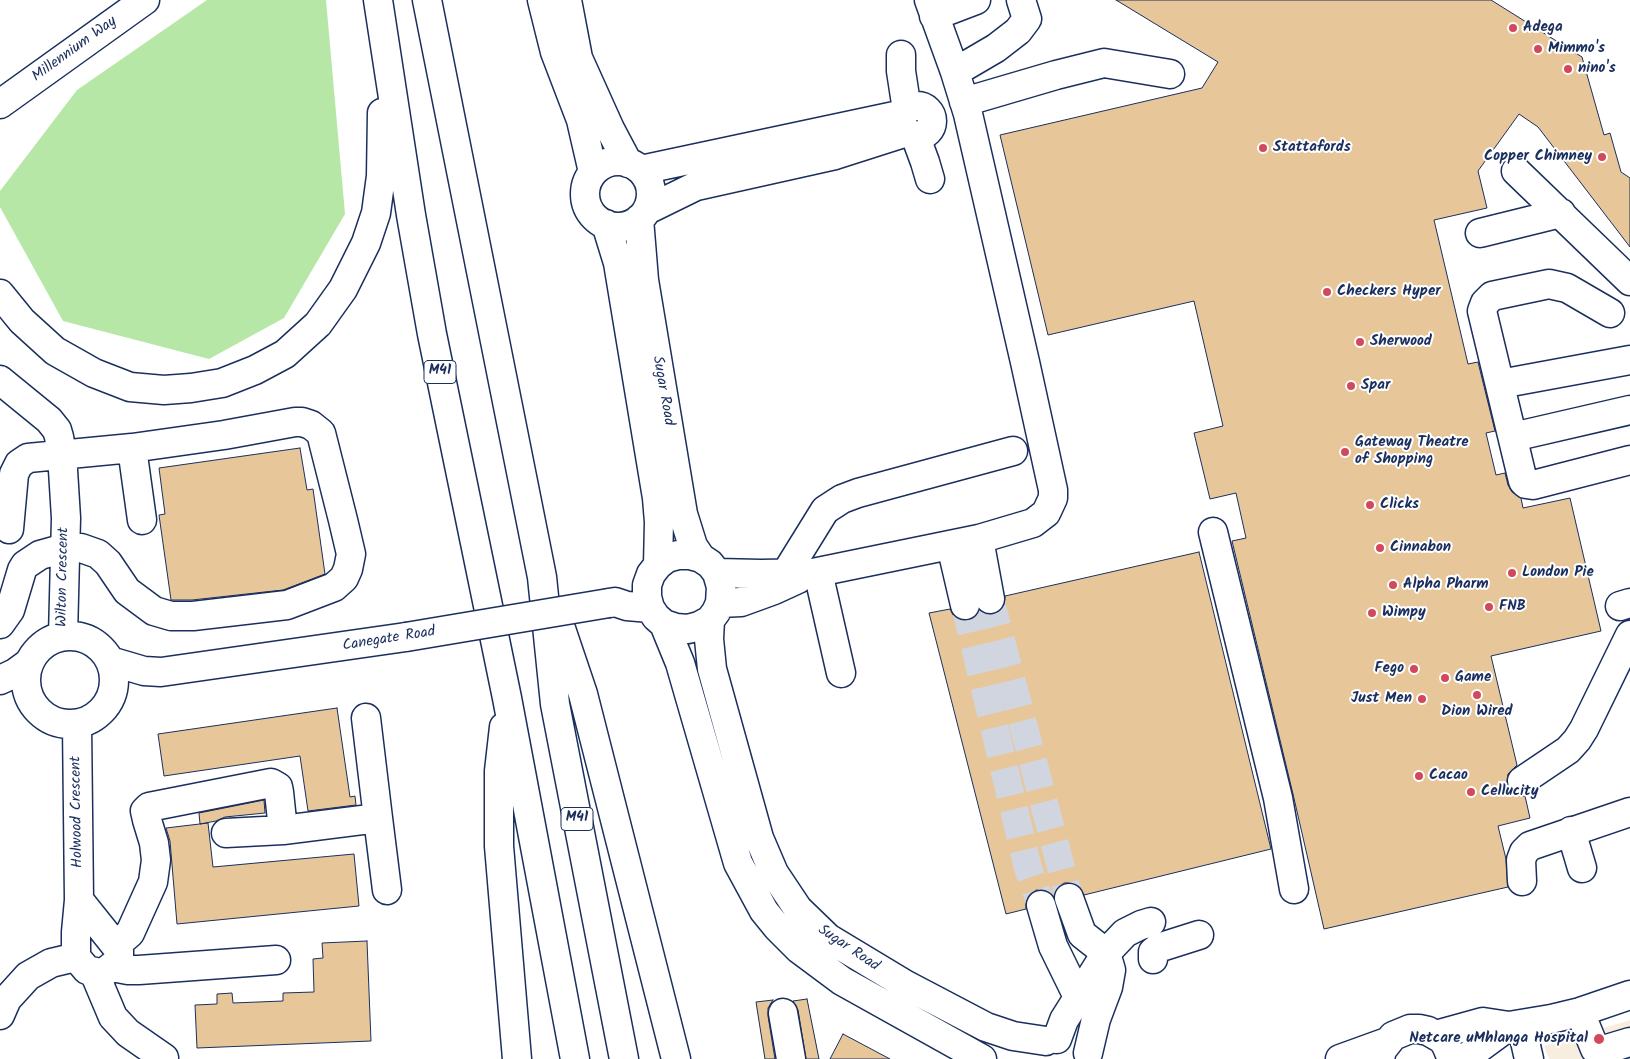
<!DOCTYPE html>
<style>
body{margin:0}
canvas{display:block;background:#fff}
</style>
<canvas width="1630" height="1059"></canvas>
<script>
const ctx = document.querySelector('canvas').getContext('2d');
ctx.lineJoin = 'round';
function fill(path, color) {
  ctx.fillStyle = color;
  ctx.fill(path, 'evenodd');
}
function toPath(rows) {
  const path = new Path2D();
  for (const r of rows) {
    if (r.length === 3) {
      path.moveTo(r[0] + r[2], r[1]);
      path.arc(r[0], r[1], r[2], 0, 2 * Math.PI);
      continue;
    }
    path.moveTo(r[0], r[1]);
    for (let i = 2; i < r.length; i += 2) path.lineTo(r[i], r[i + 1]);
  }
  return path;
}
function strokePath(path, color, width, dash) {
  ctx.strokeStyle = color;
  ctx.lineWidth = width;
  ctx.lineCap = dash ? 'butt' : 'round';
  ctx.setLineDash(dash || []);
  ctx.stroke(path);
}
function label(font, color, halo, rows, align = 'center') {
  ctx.font = font + ' Kalam,sans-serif';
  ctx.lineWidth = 4;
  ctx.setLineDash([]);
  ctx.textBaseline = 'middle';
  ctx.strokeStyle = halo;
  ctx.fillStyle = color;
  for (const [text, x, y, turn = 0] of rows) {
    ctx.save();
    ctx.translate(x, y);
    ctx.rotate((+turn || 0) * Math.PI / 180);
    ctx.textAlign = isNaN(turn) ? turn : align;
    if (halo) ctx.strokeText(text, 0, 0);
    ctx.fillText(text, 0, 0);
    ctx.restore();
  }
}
const built = toPath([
 [1630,1020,1630,1059,1549,1059,1544,1046]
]);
const green = toPath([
 [207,0,326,0,345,214,284,318,209,359,63,321,0,207,0,191,77,90]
]);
const building = toPath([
 [1116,0,1491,0,1582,57,1604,135,1610,133,1621,172,1630,178,1630,247,1538,127,1519,114,1478,171,1487,208,1434,220,1468,364,1478,362,1495,431,1486,433,1496,475,1505,473,1508,485,1512,492,1521,498,1523,508,1570,498,1601,631,1491,656,1517,765,1508,774,1507,783,1509,790,1515,795,1525,796,1530,818,1498,826,1506,859,1508,887,1324,929,1293,794,1232,541,1246,538,1236,493,1210,499,1194,433,1223,426,1194,301,1048,335,1000,135,1202,88,1218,62,1116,0],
 [300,448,307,490,313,489,325,574,283,590,192,600,171,600,159,515,165,514,159,468,300,448],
 [1199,552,1271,849,1084,895,1079,886,1072,883,1064,883,1057,888,1054,897,1045,890,1036,890,1029,895,1026,901,1026,909,1006,914,929,613,950,609,953,615,960,620,969,620,975,617,980,610,985,614,992,614,1000,611,1004,605,1005,596,1199,552],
 [337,708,350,797,355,796,356,805,308,811,300,756,164,776,158,734,337,708],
 [264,800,265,813,225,817,216,821,200,824,199,813,264,800],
 [208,823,213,867,354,854,359,906,177,924,170,841,166,828,208,823],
 [367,941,371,1041,197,1048,195,1005,217,1004,217,994,232,993,233,1003,283,1001,283,993,314,992,313,959,323,958,322,943,367,941],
 [807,999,819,1059,806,1059,798,1010,793,1001,807,999],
 [773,1000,768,1008,768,1016,775,1059,765,1059,756,1002,773,1000],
 [843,1034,890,1059,830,1059,843,1034]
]);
const minorTunnel = toPath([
 [990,599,1069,898],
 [965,605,1028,868,1041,905]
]);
const minor = toPath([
 [542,0,555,52,581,120,593,172],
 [567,0,578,58,610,129,628,163],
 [934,16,976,0],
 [901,55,901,71,907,110],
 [955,72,996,48,1018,31,1027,19,1021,0],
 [964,102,1056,75,1104,63,1170,74],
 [0,104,145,0],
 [917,121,15],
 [915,135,925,162,930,179],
 [618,194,33],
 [641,170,904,114],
 [1516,171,1630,281],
 [647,210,696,186,835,155,907,132],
 [639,219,644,280,683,514,693,546,701,558,710,564,717,573,721,587,720,603,716,612,710,620,699,626,688,629,676,628,664,624,656,617,650,608,647,597,647,585,651,574,658,565,667,558,678,555,690,555,701,558],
 [606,224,618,263,657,498,659,522,658,565],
 [1480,233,1561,213],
 [1610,313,1567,288,1549,284,1492,296,1485,303,1482,311,1523,481,1526,484,1533,485,1630,460],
 [0,380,49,420,57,430,59,437,62,454,66,518,63,636],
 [1500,384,1630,360],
 [1513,437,1630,410],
 [132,448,142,520],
 [1213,532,1278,798,1294,889],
 [979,539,990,599],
 [951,545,965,605],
 [818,572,841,673],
 [717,573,761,574,813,573,979,539,1033,523,1046,513,1053,498,1053,490,1025,362,968,114,955,72,929,0],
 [786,573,825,510,842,499,858,493,1013,451],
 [609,603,615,602,627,606,650,608],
 [720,603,741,602,774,590,798,579],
 [1620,606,1630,603],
 [710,620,709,639,712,669,759,838,774,873,798,909,828,938,906,985,986,1027,1013,1036,1046,1041],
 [0,624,10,610,22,570,25,565,40,555,65,548,81,548,98,554,108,563,127,591,154,611,171,616,193,616,287,605,334,587,344,578,348,569,351,554,343,520,321,433,311,425,302,422,295,422,224,435,132,448,28,458,19,464,14,474,9,529],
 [664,624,680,663,738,863,764,911,777,927,799,949,842,981,982,1059],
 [70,680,44],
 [110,661,144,671,161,672,406,637],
 [0,680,15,673,30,662],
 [77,724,79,900,76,932,76,957,87,970,100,973,106,971,116,963,119,957,119,950,79,900],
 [1522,781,1568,750,1577,740,1584,729,1630,635],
 [378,818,387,890],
 [1571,831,1582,868],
 [226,833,283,830],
 [1522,881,1521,860,1524,852,1530,846,1630,812],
 [1069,898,1082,934,1106,953,1111,970,1108,987,1096,1019,1088,1053],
 [1041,905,1053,946,1078,997],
 [116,945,130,933,153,882,156,860,154,843,147,820,145,811,149,807,271,783,278,787,279,792,283,830,378,818,366,718],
 [1153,959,1153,952,1158,948,1199,935],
 [112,967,128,970,139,970,276,960],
 [94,972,113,1017,128,1033,164,1058],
 [1580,1012,1595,1049,1600,1051,1630,1042],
 [783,1013,791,1059],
 [0,1015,7,999,28,976,51,963,76,957],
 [1521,1024,1529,1059],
 [1436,1035,1483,1022,1509,1026,1551,1019,1580,1012,1630,995],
 [1057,1039,1064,1020,1106,953,1125,933,1141,925,1151,922],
 [1340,1059,1387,1042],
 [1380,1059,1382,1050,1393,1036,1410,1029,1419,1029,1428,1031,1442,1039,1446,1045,1452,1059],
 [1464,1059,1509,1026]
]);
const highway = toPath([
 [378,0,411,215,432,334,507,698,575,1059],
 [427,0,542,577,555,704,624,1059],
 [0,294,22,321,55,351,94,373,130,387,164,390,191,388,222,383,255,370,285,354,318,324,343,289,366,243,376,213,381,176,382,113],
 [556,614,583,694,676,1059],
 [504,727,499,771,499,846,517,1059]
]);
const minorBridge = toPath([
 [406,637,609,603]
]);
const markers = [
 [1513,28,5,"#d1495b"],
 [1538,49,5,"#d1495b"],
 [1568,69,5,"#d1495b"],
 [1263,148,5,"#d1495b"],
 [1602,157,5,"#d1495b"],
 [1327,292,5,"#d1495b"],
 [1360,342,5,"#d1495b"],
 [1351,386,5,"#d1495b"],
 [1345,452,5,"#d1495b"],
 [1370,505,5,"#d1495b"],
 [1380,548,5,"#d1495b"],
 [1512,573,5,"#d1495b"],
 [1393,585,5,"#d1495b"],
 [1489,607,5,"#d1495b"],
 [1372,613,5,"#d1495b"],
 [1414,669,5,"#d1495b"],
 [1445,678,5,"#d1495b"],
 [1477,695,5,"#d1495b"],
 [1422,699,5,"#d1495b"],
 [1419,776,5,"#d1495b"],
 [1471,792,5,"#d1495b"],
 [1599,1039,6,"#d1495b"]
];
const shields = [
 [440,372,32],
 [577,819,32]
];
const shieldNames = [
 ["M41",440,372],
 ["M41",577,819]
];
const poiNames = [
 ["Adega",1523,28],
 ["Mimmo's",1548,49],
 ["nino's",1578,69],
 ["Stattafords",1273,148],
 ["Copper Chimney",1592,157,"right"],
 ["Checkers Hyper",1337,292],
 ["Sherwood",1370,342],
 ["Spar",1361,386],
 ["Gateway Theatre",1355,443],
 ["of Shopping",1355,460],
 ["Clicks",1380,505],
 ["Cinnabon",1390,548],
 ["London Pie",1522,573],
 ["Alpha Pharm",1403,585],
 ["FNB",1499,607],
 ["Wimpy",1382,613],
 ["Fego",1404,669,"right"],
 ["Game",1455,678],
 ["Just Men",1412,699,"right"],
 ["Dion Wired",1477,712,"center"],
 ["Cacao",1429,776],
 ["Cellucity",1481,792],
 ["Netcare uMhlanga Hospital",1588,1039,"right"]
];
const streetNames = [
 ["Millennium Way",75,50,-36],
 ["Sugar Road",662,391,80],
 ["Wilton Crescent",64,577,-89],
 ["Canegate Road",389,640,-9],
 ["Holwood Crescent",78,812,-91],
 ["Sugar Road",848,949,34]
];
fill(built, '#f8eee0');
fill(green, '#b7e7a6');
fill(building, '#e7c799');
strokePath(building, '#1b2f5e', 1);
strokePath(minorTunnel, '#d1d5df', 28, [28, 14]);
strokePath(minor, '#1b2f5e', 31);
strokePath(highway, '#1b2f5e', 31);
strokePath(minor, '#fff', 28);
strokePath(highway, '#fff', 28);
strokePath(minorBridge, '#1b2f5e', 31, []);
strokePath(minorBridge, '#fff', 28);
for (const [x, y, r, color] of markers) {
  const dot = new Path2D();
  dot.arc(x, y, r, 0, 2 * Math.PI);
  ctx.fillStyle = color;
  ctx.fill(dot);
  strokePath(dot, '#fff', 2);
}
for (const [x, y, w] of shields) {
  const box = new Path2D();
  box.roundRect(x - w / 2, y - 11.5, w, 23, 4);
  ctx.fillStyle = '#fff';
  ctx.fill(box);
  strokePath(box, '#1b2f5e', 1);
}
label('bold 14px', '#1b2f5e', null, shieldNames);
label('bold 15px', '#1b2f5e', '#fff', poiNames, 'left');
label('15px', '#1b2f5e', '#fff', streetNames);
</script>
